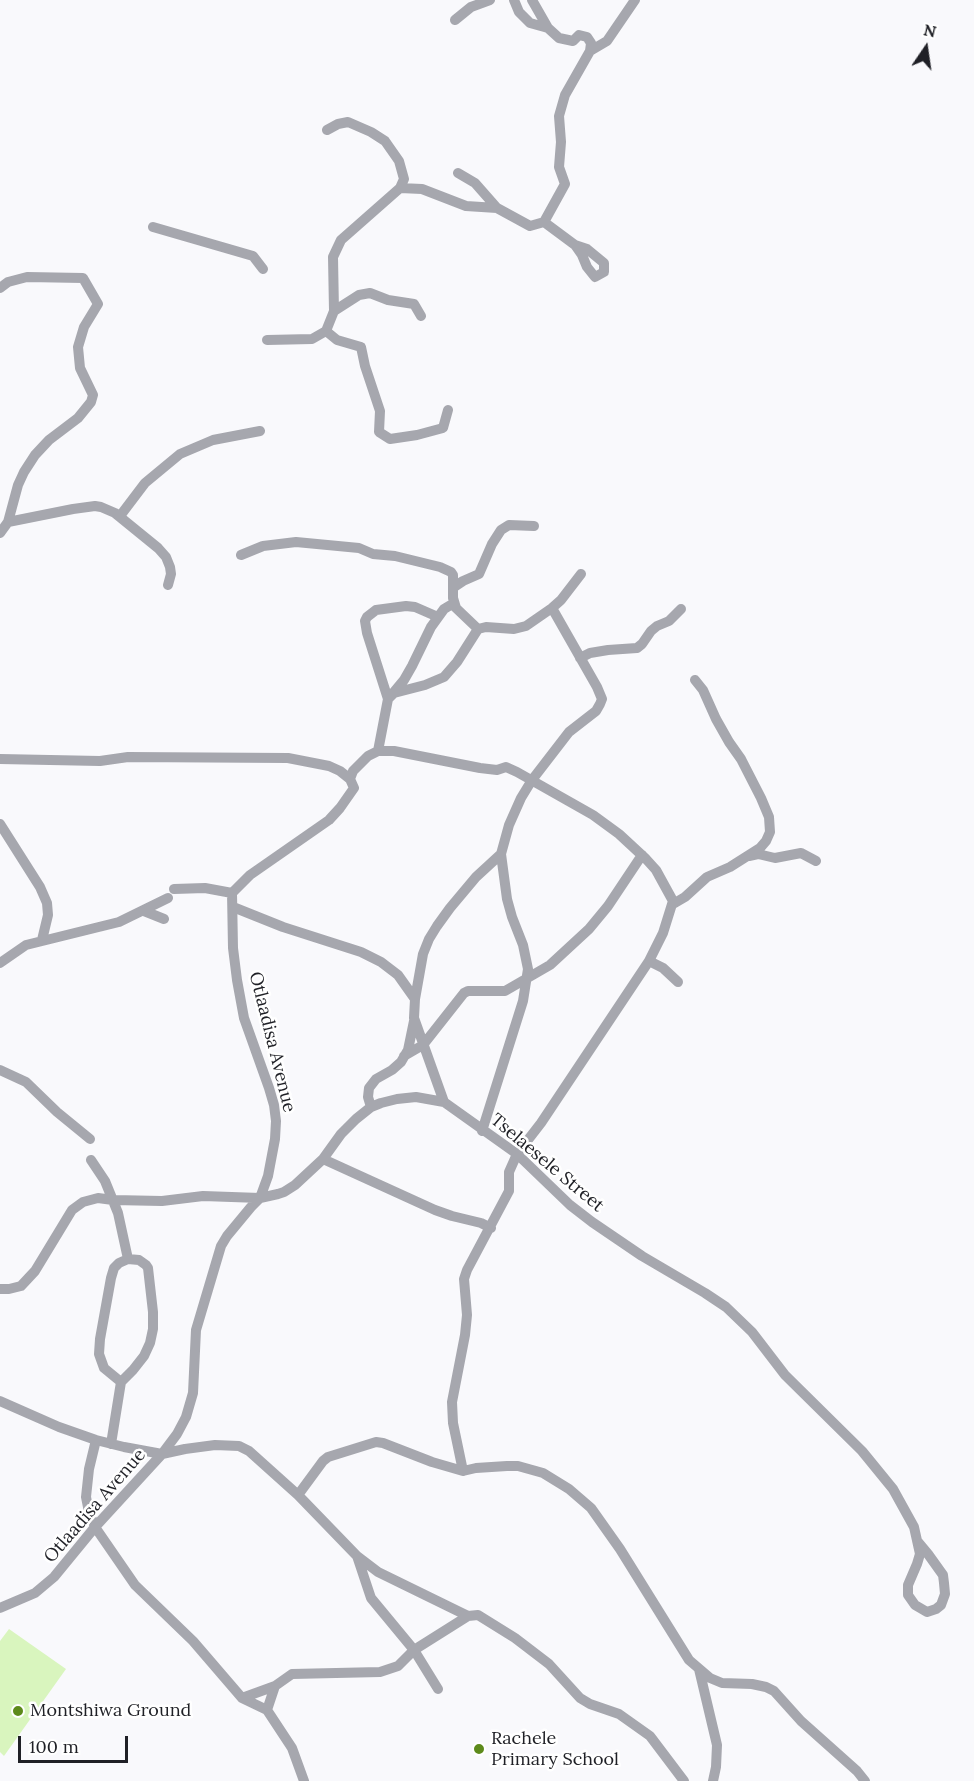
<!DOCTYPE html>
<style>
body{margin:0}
#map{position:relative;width:974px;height:1781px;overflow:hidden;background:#f9f9fc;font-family:Lora,serif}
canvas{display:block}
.north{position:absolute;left:896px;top:18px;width:60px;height:60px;-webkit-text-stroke:4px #fff;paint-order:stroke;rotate:13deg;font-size:16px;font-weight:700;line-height:24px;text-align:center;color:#1f2026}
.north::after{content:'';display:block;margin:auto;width:21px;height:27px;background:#1f2026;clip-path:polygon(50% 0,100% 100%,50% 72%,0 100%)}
.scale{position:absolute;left:18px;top:1736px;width:110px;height:27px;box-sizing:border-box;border:3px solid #1f2026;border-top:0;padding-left:8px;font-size:18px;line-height:21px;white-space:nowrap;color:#1f2026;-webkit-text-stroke:4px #fff;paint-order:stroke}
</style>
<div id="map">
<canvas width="974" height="1781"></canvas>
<div class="north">N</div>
<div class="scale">100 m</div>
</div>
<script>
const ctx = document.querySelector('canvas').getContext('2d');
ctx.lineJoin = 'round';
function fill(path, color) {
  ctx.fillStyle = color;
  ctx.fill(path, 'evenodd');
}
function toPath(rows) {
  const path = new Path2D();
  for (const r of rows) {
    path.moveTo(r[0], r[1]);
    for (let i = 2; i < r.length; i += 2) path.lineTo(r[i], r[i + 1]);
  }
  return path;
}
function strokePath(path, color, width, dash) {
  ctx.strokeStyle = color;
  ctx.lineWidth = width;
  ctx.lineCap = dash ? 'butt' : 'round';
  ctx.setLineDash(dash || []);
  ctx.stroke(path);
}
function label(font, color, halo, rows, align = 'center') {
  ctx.font = font + ' Lora,serif';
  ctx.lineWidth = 5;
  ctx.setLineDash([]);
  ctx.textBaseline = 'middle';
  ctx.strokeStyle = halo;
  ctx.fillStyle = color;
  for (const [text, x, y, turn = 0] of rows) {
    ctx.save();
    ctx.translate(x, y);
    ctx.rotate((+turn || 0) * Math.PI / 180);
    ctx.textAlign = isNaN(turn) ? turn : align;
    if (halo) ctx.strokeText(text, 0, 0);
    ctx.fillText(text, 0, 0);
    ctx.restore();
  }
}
const green = toPath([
 [9,1629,66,1669,4,1756,0,1752,0,1641]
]);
const minor = toPath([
 [514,0,519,12,530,23,548,28,559,38,573,41,579,35,587,37,591,43,590,51],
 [532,0,548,28],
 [455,20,471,7,490,0],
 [327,130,338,124,348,122,371,132,385,141,399,161,404,179,400,188],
 [458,173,475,183,497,208],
 [544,222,575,245,587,249,604,263,604,272,595,277,587,267,582,255,575,245],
 [153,227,253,256,263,269],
 [0,288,8,282,27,277,83,278,98,304,84,327,78,347,80,368,93,395,91,402,78,418,49,440,35,455,24,472,18,485,8,522,0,533],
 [334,311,359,295,370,293,388,300,414,304,421,316],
 [326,331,337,340,361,347,365,366,380,411,379,432,390,439,417,435,443,428,448,410],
 [267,340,312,339,326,331,334,311,333,257,341,240,400,188,422,189,466,206,497,208,530,226,544,222,565,184,559,167,561,142,559,116,565,95,590,51,607,41,635,0],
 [120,516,145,483,180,454,213,440,260,431],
 [8,522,73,509,95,506,101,507,115,513,158,548,166,557,170,567,171,574,168,585],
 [241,555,263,546,296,542,359,548,373,554,395,556,440,567,451,572,453,575,453,598,456,608,478,629,486,627,514,629,526,626,552,608,561,600,581,574],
 [454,587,463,581,479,574,492,544,501,530,509,525,534,526],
 [580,658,590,653,608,650,637,648,642,644,651,631,657,626,669,621,681,609],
 [394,692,404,680,412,666,431,627,444,609,454,603],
 [388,699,367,633,365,621,367,617,376,610,406,606,415,607,438,617],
 [378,751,388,699,394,693,425,685,444,677,457,662,478,629],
 [0,759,100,761,128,757,288,758,329,766,340,771,350,779],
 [0,824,40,887,47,903,48,915,42,940],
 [749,856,758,854,775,858,801,853,816,861],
 [174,889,205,888,232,893],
 [673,904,685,897,707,877,730,867,760,848,766,841,770,832,769,817,761,798,741,759,729,742,716,719,703,690,695,680],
 [233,907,283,927,361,952,381,962,398,975,415,999,414,1018,444,1102],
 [144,911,164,919],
 [649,961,663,968,678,982],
 [0,963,26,945,119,922,168,898],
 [415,999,423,954,429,939,437,926,450,908,476,877,501,854,509,825,521,798,532,780,569,732,596,711,600,704,602,699,597,687,552,608],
 [404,1056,423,1045,464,993,468,991,505,991,550,965,589,929,608,906,642,855],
 [0,1070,26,1082,57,1112,90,1139],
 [371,1107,368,1097,369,1088,376,1079,392,1070,401,1062,408,1050,414,1021],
 [482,1131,523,1001,528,969,523,945,512,917,507,899,501,854],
 [323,1159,435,1210,452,1216,481,1223,491,1228],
 [91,1160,105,1181,118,1213,128,1259,139,1260,146,1265,148,1268,153,1312,153,1329,150,1343,144,1356,133,1370,121,1382],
 [0,1289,9,1289,21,1286,35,1271,72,1210,83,1202,98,1198,113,1200,162,1201,203,1196,260,1198,278,1194,284,1192,295,1185,323,1159,341,1134,356,1119,371,1107,381,1103,397,1099,416,1097,444,1102,517,1154,570,1205,592,1222,642,1256,705,1293,726,1307,752,1332,785,1375,862,1451,893,1489,914,1527,920,1554,917,1564,908,1585,908,1595,915,1605,927,1612,936,1609,941,1605,945,1594,944,1583,943,1575,928,1554,918,1542],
 [0,1401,59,1427,96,1440,124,1447,162,1454,185,1449,215,1445,239,1446,249,1451,298,1495,357,1556,378,1572,468,1616,478,1615,515,1638,549,1664,580,1698,590,1704,619,1714,650,1736,684,1781],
 [96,1440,89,1469,86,1497,89,1512,95,1527,135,1585,193,1641,242,1698,267,1710,292,1748,304,1781],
 [111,1444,121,1382,104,1368,99,1354,100,1339,111,1278,114,1268,119,1263,128,1259],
 [298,1495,323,1461,328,1457,376,1442,383,1443,432,1462,463,1471,476,1468,507,1466,518,1466,543,1473,569,1489,591,1508,620,1549,689,1660,710,1678,722,1683,752,1684,766,1687,774,1691,801,1721,857,1771,865,1781],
 [357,1556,371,1598,414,1650,438,1689],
 [0,1608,35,1593,54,1577,95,1527,162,1454,177,1434,186,1417,193,1393,196,1330,221,1246,227,1236,251,1207,260,1198,268,1176,275,1139,276,1121,274,1105,269,1088,244,1018,237,980,233,948,232,893,250,875,329,820,340,808,354,788,350,779,353,771,368,756,378,751,394,751,480,768,497,770,506,767,517,772,593,815,619,834,646,859,656,870,673,901,663,933,649,961,541,1123,517,1154,509,1172,509,1191,467,1270,464,1279,467,1315,465,1335,452,1402,453,1423,463,1471],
 [699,1669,717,1745,716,1767,713,1781],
 [242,1698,275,1686,292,1674,380,1672,398,1666,414,1650,468,1616],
 [267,1710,275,1686]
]);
const markers = [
 [18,1711,6,"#5d8a1b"],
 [479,1749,6,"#5d8a1b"]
];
const streetNames = [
 ["Otlaadisa Avenue",272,1042,76],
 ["Tselaesele Street",547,1163,40],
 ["Otlaadisa Avenue",95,1506,-49]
];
const poiNames = [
 ["Montshiwa Ground",30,1711],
 ["Rachele",491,1739],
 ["Primary School",491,1760]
];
fill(green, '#d9f5be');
strokePath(minor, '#a6a7ae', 10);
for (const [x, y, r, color] of markers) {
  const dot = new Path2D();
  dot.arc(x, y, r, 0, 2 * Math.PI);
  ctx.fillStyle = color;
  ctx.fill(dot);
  strokePath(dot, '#fff', 2);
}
label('18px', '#1f2026', '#fff', streetNames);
label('18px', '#1f2026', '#fff', poiNames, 'left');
</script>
